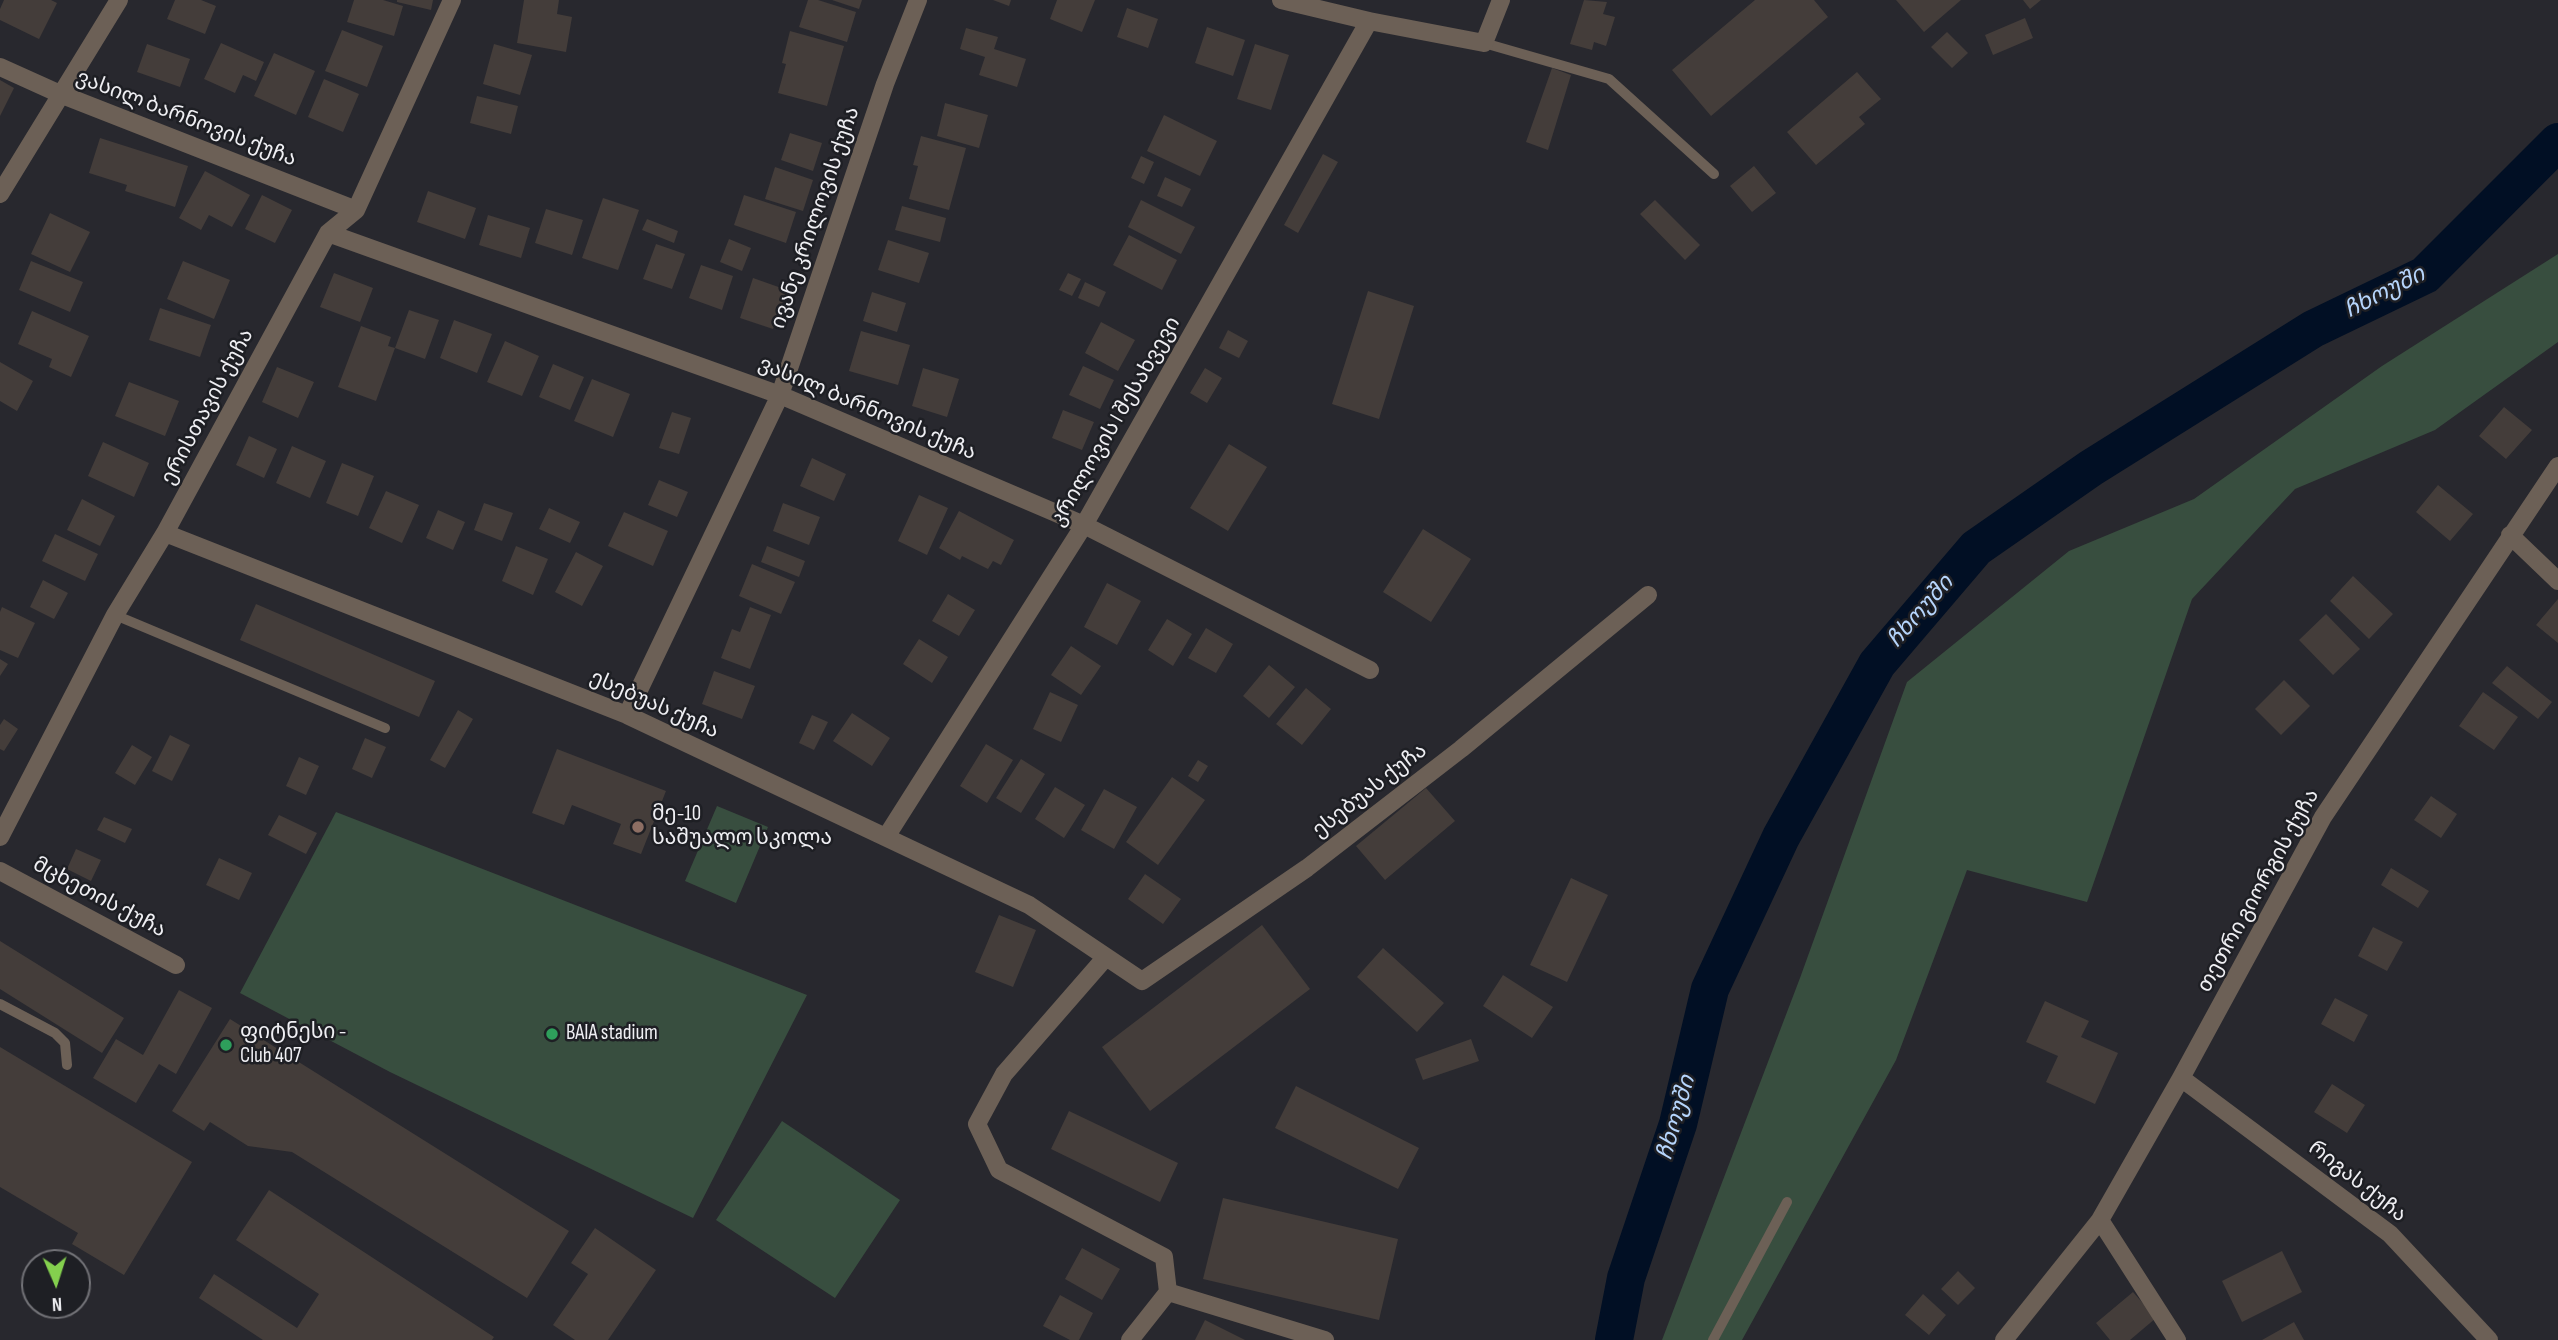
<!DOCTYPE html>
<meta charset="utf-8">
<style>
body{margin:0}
#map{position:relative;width:2558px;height:1340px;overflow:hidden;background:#28282e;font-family:"Sofia Sans Condensed",sans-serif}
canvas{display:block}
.north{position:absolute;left:21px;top:1249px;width:70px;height:70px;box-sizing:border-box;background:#1e1f24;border:2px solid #727277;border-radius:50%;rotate:177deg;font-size:19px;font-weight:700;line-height:28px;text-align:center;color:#efeff3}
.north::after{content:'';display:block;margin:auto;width:24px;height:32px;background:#84d04e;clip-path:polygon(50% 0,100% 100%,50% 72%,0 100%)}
</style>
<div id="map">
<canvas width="2558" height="1340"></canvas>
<div class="north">N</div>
</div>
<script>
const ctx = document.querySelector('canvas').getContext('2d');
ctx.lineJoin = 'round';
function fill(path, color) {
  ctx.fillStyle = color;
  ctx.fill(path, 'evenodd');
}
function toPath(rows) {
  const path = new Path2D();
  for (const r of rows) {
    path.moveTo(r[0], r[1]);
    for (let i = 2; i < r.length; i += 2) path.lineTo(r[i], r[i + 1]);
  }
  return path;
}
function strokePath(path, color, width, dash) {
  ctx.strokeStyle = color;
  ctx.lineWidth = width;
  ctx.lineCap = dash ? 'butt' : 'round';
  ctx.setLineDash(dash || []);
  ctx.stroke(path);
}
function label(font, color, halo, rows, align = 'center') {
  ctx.font = font + ' "Sofia Sans Condensed","Noto Sans Georgian",sans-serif';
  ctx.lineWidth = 5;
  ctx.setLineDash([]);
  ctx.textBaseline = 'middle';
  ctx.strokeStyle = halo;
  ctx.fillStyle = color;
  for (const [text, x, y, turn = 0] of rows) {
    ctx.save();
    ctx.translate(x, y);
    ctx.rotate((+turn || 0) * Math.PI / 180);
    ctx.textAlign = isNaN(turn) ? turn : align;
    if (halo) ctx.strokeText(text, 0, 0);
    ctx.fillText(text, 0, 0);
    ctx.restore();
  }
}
const green = toPath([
 [2558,254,2558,342,2435,430,2295,489,2192,599,2087,902,1967,870,1896,1060,1742,1340,1662,1340,1800,978,1907,682,2069,551,2194,499,2382,366],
 [717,806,768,827,736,903,685,881],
 [336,812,807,995,693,1218,390,1072,240,993],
 [782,1121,900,1200,835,1298,716,1220]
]);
const river = toPath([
 [1614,1340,1626,1278,1678,1124,1710,989,1781,837,1877,664,1976,548,2091,468,2313,329,2425,275,2558,142]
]);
const building = toPath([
 [4,0,51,0,57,3,39,39,0,20,0,9],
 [175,0,201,0,216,6,205,34,167,19],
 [354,0,383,0,403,6,394,36,347,22],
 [397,0,433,0,431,10,397,2],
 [524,0,559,0,557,14,572,17,566,52,517,43],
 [808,0,818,0,856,12,847,42,799,27],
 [832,0,862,0,859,9],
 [993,0,1011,0,1009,6],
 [1057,0,1095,0,1082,32,1050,19],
 [1584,0,1607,2,1603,14,1615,17,1606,46,1594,42,1592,50,1570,44],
 [1755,0,1814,0,1828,17,1711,116,1672,70],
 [1896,0,1961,0,1924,32],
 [2023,0,2041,0,2030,9],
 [1127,8,1158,19,1148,48,1117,37],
 [2025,18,2033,38,1993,55,1985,35],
 [1207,27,1245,40,1233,76,1195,63],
 [966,28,998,37,994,49,1026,59,1017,87,979,75,985,57,960,49],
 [342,30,383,46,367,87,325,71],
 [790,31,844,46,827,106,778,93,786,64,782,63],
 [1947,32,1968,53,1952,68,1931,47],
 [221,43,264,62,256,81,243,75,235,93,204,79],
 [147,44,190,59,180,87,137,72],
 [494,44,532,55,520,95,483,84],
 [1255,44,1289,55,1271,110,1237,99],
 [274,53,315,71,296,115,254,96],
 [1552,68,1571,75,1548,150,1526,142],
 [1857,72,1881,99,1859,117,1865,124,1816,165,1787,132],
 [324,79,359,94,343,132,308,117],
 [0,80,14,88,0,116],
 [477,96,518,106,511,134,470,123],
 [945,103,988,115,979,148,937,136],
 [1164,115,1217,141,1200,176,1147,151],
 [790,133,822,143,813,171,781,160],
 [921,136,966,148,949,210,909,199,918,166,913,165],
 [100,138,188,166,175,207,125,191,127,185,89,173],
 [1323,154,1338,162,1298,233,1284,225],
 [1141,156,1154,162,1144,184,1131,178],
 [1754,166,1776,193,1752,212,1730,186],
 [775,167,813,180,803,211,765,199],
 [205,171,250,195,232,227,209,215,201,230,179,218],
 [1165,177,1191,189,1182,207,1157,196],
 [428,191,476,208,465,239,417,222],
 [262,195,292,210,275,243,245,229],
 [744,195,796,212,786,243,734,225],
 [603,198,639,210,618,270,582,258],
 [1141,200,1195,227,1181,254,1128,227],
 [1655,200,1700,245,1685,260,1640,214],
 [902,206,946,218,940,242,895,230],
 [546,209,583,220,572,255,535,243],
 [50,213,90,232,70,272,31,254],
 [488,215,530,228,521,258,479,245],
 [647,219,678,231,674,243,642,230],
 [1129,235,1177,260,1162,290,1113,265],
 [729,239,751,248,742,271,720,262],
 [888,240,929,253,919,283,878,270],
 [656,244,685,254,672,289,643,279],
 [31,261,83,282,70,312,19,290],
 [183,261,230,280,214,319,167,299],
 [701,265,733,276,722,310,689,298],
 [334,273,373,288,360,322,320,307],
 [1068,273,1081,279,1072,296,1059,290],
 [753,278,787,290,773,329,740,318],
 [1085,282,1106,292,1099,307,1078,298],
 [1368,291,1414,306,1379,419,1332,404],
 [872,292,906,303,897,332,863,321],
 [160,308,211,325,200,357,149,340],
 [409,310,439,320,425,359,395,348],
 [32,311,89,336,71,377,49,367,52,359,18,344],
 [454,320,492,334,477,373,440,358],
 [1101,322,1135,340,1118,371,1085,353],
 [361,326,391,337,388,346,395,348,376,401,338,387],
 [1228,330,1248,341,1239,358,1219,348],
 [861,331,910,345,898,385,849,371],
 [505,341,539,356,522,396,487,382],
 [0,362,33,381,17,411,0,401],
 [553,364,584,377,570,410,539,397],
 [1083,366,1114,380,1100,409,1069,395],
 [277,367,314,382,298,418,262,402],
 [923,368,959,379,947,417,912,406],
 [1205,368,1222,378,1207,403,1190,393],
 [592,379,630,394,613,437,574,421],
 [129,382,179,401,165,436,115,416],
 [2504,407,2532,430,2506,459,2479,436],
 [1063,410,1094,422,1082,450,1052,438],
 [672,412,691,418,679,454,659,448],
 [249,436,277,449,264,478,236,465],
 [103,442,149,463,134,497,88,476],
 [1229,444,1267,467,1228,531,1190,508],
 [292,446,326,461,310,498,276,483],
 [812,458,846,474,834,501,800,486],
 [342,463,374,476,358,516,326,503],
 [659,480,688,492,677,517,648,505],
 [2438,485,2473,514,2450,541,2416,512],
 [386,491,419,505,402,543,369,528],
 [919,495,948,508,927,555,898,541],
 [82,499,115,516,100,546,67,530],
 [484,503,513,513,502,541,474,530],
 [783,503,820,517,809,545,773,531],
 [549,508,580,522,570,543,539,529],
 [438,510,465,522,453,550,426,538],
 [959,511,1014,540,1001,565,993,561,988,569,962,556,960,560,939,548],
 [624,512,668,531,653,566,608,546],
 [1423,529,1471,559,1431,622,1383,592],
 [55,534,98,554,85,581,42,561],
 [516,546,548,559,533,595,502,581],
 [767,546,805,561,799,577,761,562],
 [576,552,603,566,582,606,555,592],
 [752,564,795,582,781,614,739,596],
 [2353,576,2393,614,2369,639,2330,601],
 [43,580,68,593,54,619,30,607],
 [1107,583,1141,601,1117,645,1084,627],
 [948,594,975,610,959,636,932,621],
 [2558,599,2558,643,2536,625],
 [256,604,435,681,419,717,240,640],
 [2,607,35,623,18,658,0,650,0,612],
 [750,607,771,615,750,669,721,658,732,629,740,632],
 [2326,614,2360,649,2333,675,2299,640],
 [1167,619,1192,634,1173,666,1148,650],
 [1206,628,1233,644,1216,673,1188,658],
 [919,639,948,657,932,683,903,664],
 [1071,646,1101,666,1081,695,1051,675],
 [0,659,8,664,0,676],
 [1269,665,1295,687,1269,718,1243,696],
 [2507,666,2552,702,2538,719,2492,683],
 [714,671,755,686,742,719,702,704],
 [2284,680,2310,706,2281,735,2255,709],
 [1306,688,1331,709,1302,745,1276,724],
 [1050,692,1078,705,1061,742,1033,729],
 [2483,692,2518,717,2494,750,2459,726],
 [458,710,473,719,445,768,430,760],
 [852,713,890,738,872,766,833,741],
 [812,715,828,722,814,750,799,743],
 [4,719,18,729,4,751,0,749,0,725],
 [170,735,190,745,172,781,152,771],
 [365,738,386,747,372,778,352,769],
 [986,744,1013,760,987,803,960,786],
 [132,745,152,757,135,785,115,773],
 [557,749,666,791,641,854,613,844,621,824,572,805,564,825,532,813],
 [299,757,319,766,306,795,286,786],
 [1021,759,1045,774,1021,813,996,798],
 [1198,760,1208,766,1198,782,1188,776],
 [1172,777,1205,800,1158,865,1126,842],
 [1055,787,1085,805,1064,838,1035,819],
 [1426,788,1455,821,1385,880,1356,846],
 [1104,789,1137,807,1114,849,1081,830],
 [2431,796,2457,814,2441,838,2414,820],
 [279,815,317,833,306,854,268,835],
 [104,817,132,829,125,843,97,830],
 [76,849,101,860,91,881,67,869],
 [219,858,252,873,239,900,206,885],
 [2391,868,2429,891,2418,908,2381,885],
 [1145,874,1181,899,1163,924,1128,899],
 [1571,878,1608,895,1567,982,1530,965],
 [999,915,1036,930,1013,987,975,972],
 [1262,925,1310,989,1150,1111,1102,1047],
 [2373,927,2403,942,2387,971,2358,956],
 [0,941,124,1018,102,1053,0,989],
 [1383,948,1444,1003,1417,1032,1357,977],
 [1503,975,1553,1007,1532,1038,1483,1006],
 [179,990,212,1008,176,1074,159,1064,136,1103,93,1078,116,1039,143,1055],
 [2335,998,2368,1015,2354,1042,2321,1024],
 [2045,1001,2089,1021,2081,1037,2118,1053,2095,1104,2046,1082,2058,1056,2026,1042],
 [230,1019,569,1231,527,1298,292,1152,248,1146,210,1122,204,1131,172,1111],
 [1471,1039,1479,1061,1423,1080,1415,1059],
 [0,1047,192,1162,124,1275,72,1244,78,1233,0,1187],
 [2332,1084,2365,1105,2347,1133,2314,1112],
 [1296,1086,1419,1148,1398,1189,1275,1128],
 [1069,1111,1178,1163,1160,1202,1051,1149],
 [269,1190,494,1337,492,1340,263,1340,199,1298,214,1274,297,1328,319,1294,236,1240],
 [1223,1198,1398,1239,1379,1320,1203,1279],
 [595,1228,656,1270,608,1340,575,1340,553,1325,588,1274,571,1263],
 [1082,1248,1120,1269,1102,1300,1065,1279],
 [2282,1251,2302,1292,2242,1322,2222,1281],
 [1958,1271,1975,1288,1958,1305,1941,1289],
 [2133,1292,2156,1318,2130,1340,2110,1340,2096,1323],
 [1923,1294,1946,1315,1929,1335,1905,1315],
 [1060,1295,1093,1313,1079,1340,1070,1340,1043,1326],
 [1205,1320,1245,1340,1195,1340],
 [2294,1322,2304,1340,2262,1340]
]);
const lane = toPath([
 [1484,43,1609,79,1714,174],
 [115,615,385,728],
 [0,1004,55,1033,65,1043,67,1065],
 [1713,1340,1787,1202]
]);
const street = toPath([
 [1281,0,1369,21,1484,43,1501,0],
 [0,67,60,94,356,210],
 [0,194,119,0],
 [328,233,780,395,1084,525,1370,670],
 [165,533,627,715,1029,905,1142,981,1307,868,1461,749,1648,595],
 [2510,535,2558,581],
 [627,715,780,395,885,84,918,0],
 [0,837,115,615,165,533,328,233,356,210,452,0],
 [886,837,1084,525,1369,21],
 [0,871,176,965],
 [1106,957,1004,1074,977,1124,999,1170,1164,1257,1168,1292],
 [2181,1078,2390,1234,2489,1340],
 [2100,1220,2177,1340],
 [1168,1292,1325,1340],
 [1130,1340,1168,1292],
 [2004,1340,2100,1220,2181,1078,2323,817,2558,466]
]);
const markers = [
 [638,827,7,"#8d6e63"],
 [552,1034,7,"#2e9e5b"],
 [226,1045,7,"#2e9e5b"]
];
const streetNames = [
 ["ვასილ ბარნოვის ქუჩა",186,119,21],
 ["ივანე კრილოვის ქუჩა",816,218,-71],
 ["ერისთავის ქუჩა",208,407,-62],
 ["ვასილ ბარნოვის ქუჩა",867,409,23],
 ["კრილოვის I შესახვევი",1116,422,-60],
 ["ესებუას ქუჩა",654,705,24],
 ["ესებუას ქუჩა",1370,791,-38],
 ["თეთრი გიორგის ქუჩა",2259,891,-61],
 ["მცხეთის ქუჩა",99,898,28],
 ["რიგას ქუჩა",2357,1182,38]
];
const poiNames = [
 ["მე-10",652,815],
 ["საშუალო სკოლა",652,839],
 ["ფიტნესი -",240,1033],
 ["Club 407",240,1057],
 ["BAIA stadium",566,1034]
];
const waterNames = [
 ["ჩხოუში",2385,293,-27],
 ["ჩხოუში",1921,612,-49],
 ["ჩხოუში",1677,1118,-74]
];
fill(green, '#384e3f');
strokePath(river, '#010f24', 38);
fill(building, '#443d3a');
strokePath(lane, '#6c6056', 10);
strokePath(street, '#6c6056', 18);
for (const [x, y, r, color] of markers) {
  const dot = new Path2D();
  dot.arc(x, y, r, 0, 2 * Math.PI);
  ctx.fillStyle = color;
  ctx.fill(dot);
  strokePath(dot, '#1e1f24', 2.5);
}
label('21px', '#efeff3', '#1e1f24', streetNames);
label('21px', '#efeff3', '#1e1f24', poiNames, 'left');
label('italic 23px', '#b6d5fc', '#1e1f24', waterNames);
</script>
